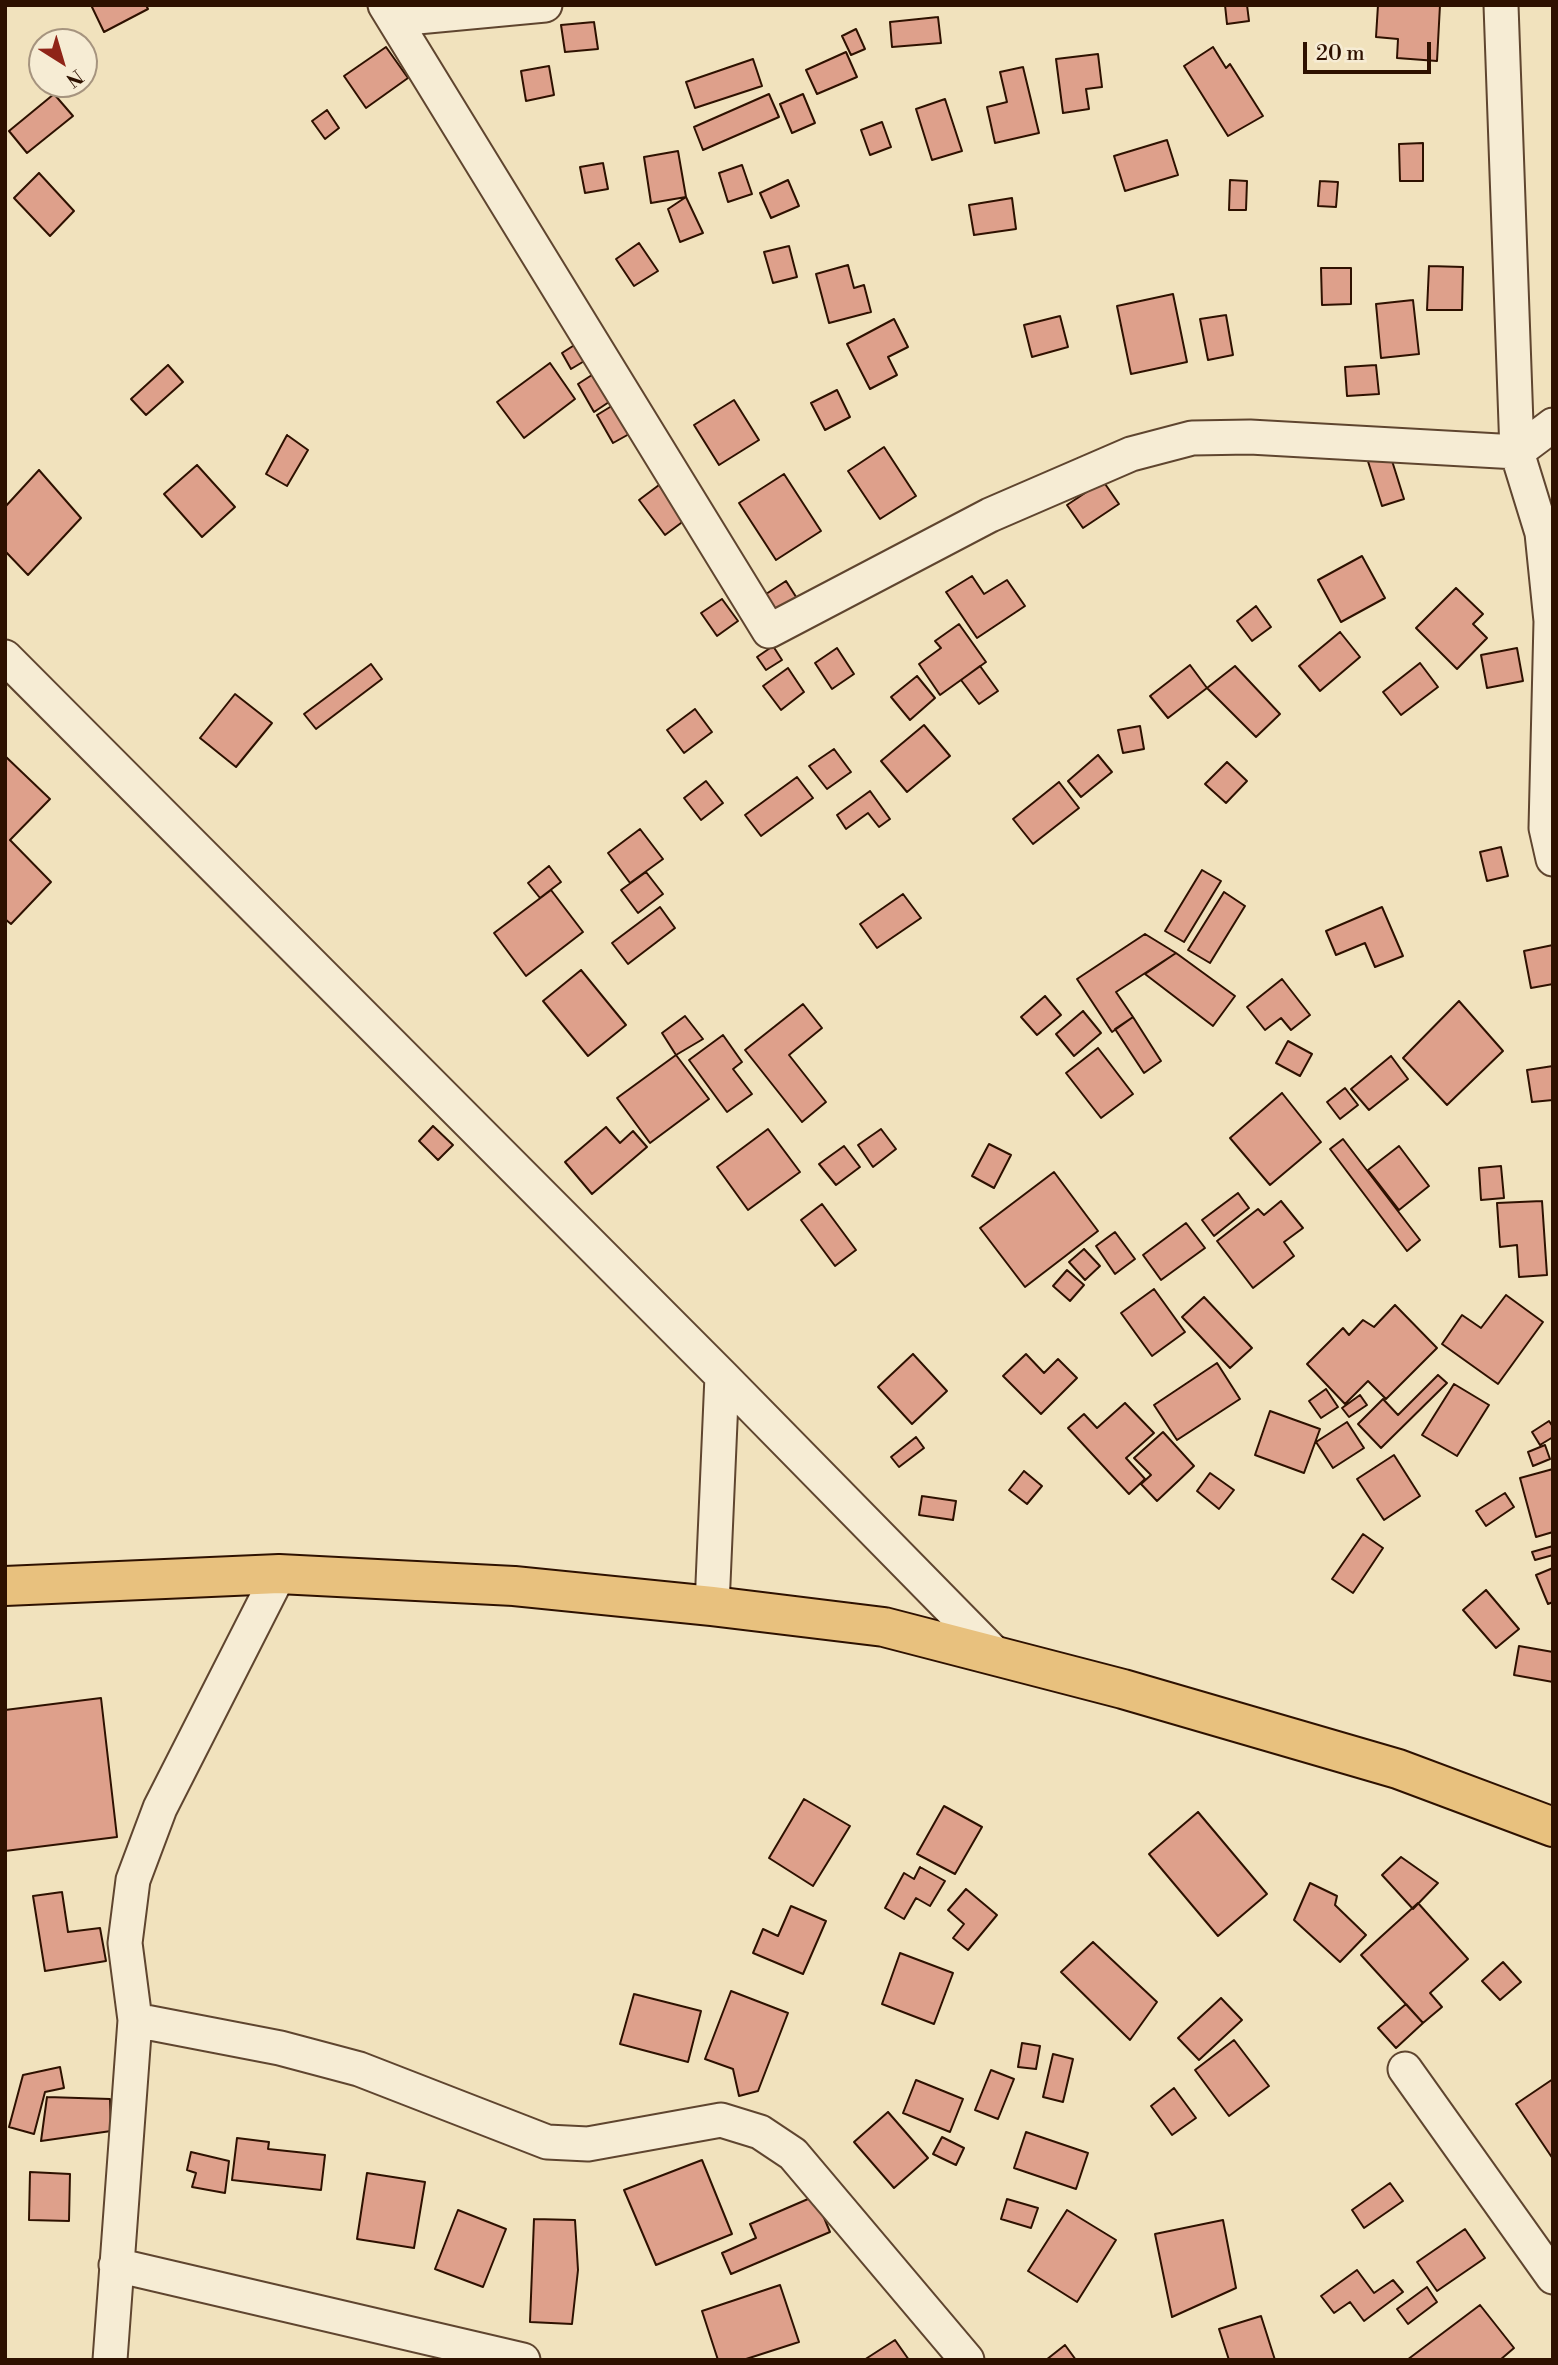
<!DOCTYPE html>
<style>
body{margin:0}
#map{position:relative;width:1558px;height:2365px;overflow:hidden;background:#f1e2bd;font-family:"Libre Bodoni",serif}
canvas{display:block}
.frame{position:absolute;inset:0;border:7px solid #2e1100;pointer-events:none}
.north{position:absolute;left:28px;top:28px;width:70px;height:70px;box-sizing:border-box;background:#f6ecd4;border:2px solid #a6947f;border-radius:50%;rotate:143deg;font-size:19px;font-weight:700;line-height:28px;text-align:center;color:#2e1100}
.north::after{content:'';display:block;margin:auto;width:24px;height:32px;background:#8f2418;clip-path:polygon(50% 0,100% 100%,50% 72%,0 100%)}
.scale{position:absolute;left:1303px;top:42px;width:128px;height:32px;box-sizing:border-box;border:4px solid #2e1100;border-top:0;padding-left:9px;font-size:21px;line-height:24px;white-space:nowrap;color:#2e1100;-webkit-text-stroke:5px #f6ecd4;paint-order:stroke}
</style>
<div id="map">
<canvas width="1558" height="2365"></canvas>
<div class="frame"></div>
<div class="north">N</div>
<div class="scale">20 m</div>
</div>
<script>
const ctx = document.querySelector('canvas').getContext('2d');
ctx.lineJoin = 'round';
function fill(path, color) {
  ctx.fillStyle = color;
  ctx.fill(path, 'evenodd');
}
function toPath(rows) {
  const path = new Path2D();
  for (const r of rows) {
    path.moveTo(r[0], r[1]);
    for (let i = 2; i < r.length; i += 2) path.lineTo(r[i], r[i + 1]);
  }
  return path;
}
function strokePath(path, color, width, dash) {
  ctx.strokeStyle = color;
  ctx.lineWidth = width;
  ctx.lineCap = dash ? 'butt' : 'round';
  ctx.setLineDash(dash || []);
  ctx.stroke(path);
}
const building = toPath([
 [91,5,146,5,148,9,104,32,91,5],
 [1225,5,1247,5,1249,21,1227,24,1225,5],
 [1378,5,1440,5,1437,61,1397,58,1398,39,1376,37,1378,5],
 [938,17,941,43,892,47,890,22,938,17],
 [594,22,598,49,565,52,561,25,594,22],
 [856,29,865,49,851,55,842,36,856,29],
 [386,47,408,78,366,108,344,76,386,47],
 [1213,47,1226,68,1230,64,1263,116,1228,136,1184,66,1213,47],
 [846,52,857,77,817,94,806,70,846,52],
 [1098,54,1102,87,1086,89,1089,109,1063,113,1056,59,1098,54],
 [753,59,762,86,695,108,686,82,753,59],
 [549,66,554,95,526,101,521,71,549,66],
 [1023,67,1039,133,995,143,987,107,1007,102,1000,72,1023,67],
 [54,94,73,116,27,153,9,131,54,94],
 [769,94,779,117,703,150,694,127,769,94],
 [803,94,815,123,792,133,780,104,803,94],
 [945,99,962,151,932,160,916,109,945,99],
 [327,110,339,128,325,139,312,121,327,110],
 [882,122,891,147,870,155,861,130,882,122],
 [1167,140,1178,175,1125,191,1114,156,1167,140],
 [1423,143,1423,181,1400,181,1399,144,1423,143],
 [678,151,686,197,651,203,644,157,678,151],
 [603,163,608,189,585,193,580,167,603,163],
 [742,165,752,194,728,202,719,173,742,165],
 [39,173,74,211,50,236,14,198,39,173],
 [788,180,799,206,771,218,760,193,788,180],
 [1230,180,1247,181,1246,210,1229,210,1230,180],
 [1320,181,1338,182,1336,207,1318,206,1320,181],
 [686,197,703,233,680,242,668,209,686,197],
 [1012,198,1016,229,974,235,969,205,1012,198],
 [639,243,658,271,634,286,616,259,639,243],
 [789,246,797,277,773,283,764,252,789,246],
 [848,265,854,288,864,285,871,312,829,323,816,274,848,265],
 [1429,266,1463,267,1462,310,1427,310,1429,266],
 [1321,268,1351,268,1351,304,1322,305,1321,268],
 [1173,294,1187,362,1131,374,1117,306,1173,294],
 [1413,300,1419,354,1381,358,1376,304,1413,300],
 [1226,315,1233,355,1208,360,1200,319,1226,315],
 [1060,316,1068,347,1032,357,1024,325,1060,316],
 [894,319,908,347,888,357,897,375,870,389,847,344,894,319],
 [576,344,586,360,571,369,562,353,576,344],
 [550,363,575,399,524,438,497,402,550,363],
 [168,365,183,382,146,415,131,399,168,365],
 [1376,365,1379,394,1347,396,1345,367,1376,365],
 [595,373,612,400,594,412,578,384,595,373],
 [837,390,850,417,825,430,811,403,837,390],
 [734,400,759,440,719,465,694,425,734,400],
 [615,404,631,433,613,443,597,415,615,404],
 [287,435,308,450,287,486,266,474,287,435],
 [884,447,916,496,880,519,848,471,884,447],
 [1388,448,1404,499,1382,506,1366,455,1388,448],
 [197,465,235,507,202,537,164,494,197,465],
 [39,470,81,518,28,575,5,551,5,507,39,470],
 [784,474,821,531,776,560,739,503,784,474],
 [1103,481,1119,504,1083,528,1067,505,1103,481],
 [659,485,685,520,665,535,639,500,659,485],
 [1362,556,1385,598,1341,622,1318,580,1362,556],
 [972,576,984,594,1007,580,1025,606,977,638,946,592,972,576],
 [786,581,798,600,776,615,763,596,786,581],
 [1456,588,1483,614,1473,624,1487,638,1457,669,1416,628,1456,588],
 [722,599,738,621,717,636,701,613,722,599],
 [1256,606,1271,627,1252,641,1237,621,1256,606],
 [959,624,986,662,940,695,919,664,941,648,935,641,959,624],
 [1340,632,1360,657,1320,691,1299,666,1340,632],
 [773,646,782,660,766,670,757,657,773,646],
 [837,648,854,674,832,689,815,663,837,648],
 [1517,648,1523,681,1487,688,1481,655,1517,648],
 [1420,663,1438,687,1401,715,1383,692,1420,663],
 [371,664,382,679,316,729,304,714,371,664],
 [1190,665,1207,688,1168,718,1150,696,1190,665],
 [980,666,998,691,979,704,961,680,980,666],
 [1235,666,1280,714,1256,737,1207,688,1235,666],
 [788,668,804,692,781,710,763,686,788,668],
 [917,676,935,698,910,720,891,697,917,676],
 [235,694,272,723,236,767,200,738,235,694],
 [695,709,712,732,684,753,667,730,695,709],
 [924,725,950,756,907,792,881,761,924,725],
 [1140,726,1144,749,1123,753,1118,730,1140,726],
 [834,749,851,772,827,789,809,766,834,749],
 [1098,755,1112,772,1081,797,1068,781,1098,755],
 [5,756,50,799,10,840,51,882,11,924,5,919,5,756],
 [1227,762,1247,781,1226,803,1205,784,1227,762],
 [797,777,813,798,761,836,745,815,797,777],
 [706,781,723,803,701,820,684,798,706,781],
 [1059,782,1079,808,1033,844,1013,819,1059,782],
 [870,791,890,819,879,827,868,813,846,829,837,815,870,791],
 [640,829,663,859,630,883,608,853,640,829],
 [1501,847,1508,876,1487,881,1480,852,1501,847],
 [549,866,561,882,540,898,528,883,549,866],
 [1202,870,1221,881,1184,942,1165,931,1202,870],
 [646,872,663,894,638,913,621,890,646,872],
 [551,890,583,932,526,976,494,933,551,890],
 [1224,892,1245,906,1210,963,1188,950,1224,892],
 [903,894,921,918,877,948,860,924,903,894],
 [660,907,675,928,628,964,612,943,660,907],
 [1382,907,1403,956,1375,967,1365,943,1336,955,1326,931,1382,907],
 [1145,934,1176,953,1116,992,1133,1017,1112,1032,1077,979,1145,934],
 [1553,945,1553,984,1531,988,1524,951,1553,945],
 [1176,953,1235,996,1213,1026,1145,974,1176,953],
 [581,970,626,1025,588,1056,543,1001,581,970],
 [1282,979,1310,1015,1291,1030,1281,1018,1265,1030,1247,1007,1282,979],
 [1045,996,1061,1015,1037,1035,1021,1017,1045,996],
 [1459,1001,1503,1051,1447,1105,1403,1058,1459,1001],
 [803,1004,822,1028,789,1055,826,1102,802,1122,745,1050,803,1004],
 [1083,1011,1101,1033,1074,1056,1056,1034,1083,1011],
 [685,1016,703,1039,676,1055,662,1033,685,1016],
 [1133,1017,1161,1061,1144,1073,1115,1029,1133,1017],
 [723,1035,742,1062,733,1069,752,1094,727,1112,689,1060,723,1035],
 [1288,1041,1312,1054,1300,1076,1276,1063,1288,1041],
 [1098,1048,1133,1094,1101,1118,1066,1073,1098,1048],
 [676,1055,709,1099,650,1143,617,1098,676,1055],
 [1391,1056,1408,1079,1369,1110,1351,1089,1391,1056],
 [1553,1066,1553,1100,1532,1102,1527,1070,1553,1066],
 [1345,1088,1358,1105,1340,1119,1327,1102,1345,1088],
 [1282,1093,1321,1142,1270,1185,1230,1138,1282,1093],
 [433,1126,453,1145,438,1160,419,1141,433,1126],
 [606,1127,620,1143,633,1131,647,1147,592,1194,565,1162,606,1127],
 [768,1129,800,1172,748,1210,717,1167,768,1129],
 [881,1129,896,1149,873,1167,858,1145,881,1129],
 [1343,1139,1420,1240,1407,1251,1330,1149,1343,1139],
 [989,1144,1011,1155,994,1188,972,1176,989,1144],
 [844,1146,860,1167,836,1185,819,1164,844,1146],
 [1399,1146,1429,1186,1399,1210,1368,1170,1399,1146],
 [1501,1166,1504,1198,1481,1200,1479,1168,1501,1166],
 [1054,1172,1098,1231,1025,1287,980,1228,1054,1172],
 [1238,1193,1249,1208,1214,1236,1202,1220,1238,1193],
 [1281,1201,1303,1228,1284,1242,1294,1256,1253,1288,1217,1241,1258,1209,1264,1215,1281,1201],
 [1542,1201,1547,1275,1519,1277,1517,1245,1500,1247,1497,1203,1542,1201],
 [822,1204,856,1250,835,1266,801,1220,822,1204],
 [1186,1223,1205,1248,1161,1280,1143,1255,1186,1223],
 [1115,1232,1135,1259,1115,1274,1096,1246,1115,1232],
 [1084,1249,1100,1266,1085,1280,1069,1262,1084,1249],
 [1067,1270,1084,1285,1070,1301,1053,1286,1067,1270],
 [1154,1289,1185,1332,1152,1356,1121,1313,1154,1289],
 [1506,1295,1543,1322,1498,1384,1442,1344,1462,1315,1481,1328,1506,1295],
 [1204,1297,1252,1348,1230,1368,1182,1317,1204,1297],
 [1395,1305,1437,1348,1386,1399,1368,1381,1345,1404,1307,1364,1343,1328,1349,1335,1363,1320,1374,1327,1395,1305],
 [913,1354,947,1391,912,1424,878,1387,913,1354],
 [1026,1354,1044,1373,1058,1359,1077,1378,1041,1414,1003,1376,1026,1354],
 [1217,1363,1240,1399,1177,1440,1154,1405,1217,1363],
 [1438,1375,1447,1383,1381,1448,1358,1424,1383,1399,1398,1415,1438,1375],
 [1454,1384,1489,1405,1457,1456,1422,1435,1454,1384],
 [1326,1389,1338,1407,1321,1418,1309,1401,1326,1389],
 [1360,1395,1367,1405,1349,1417,1342,1408,1360,1395],
 [1125,1403,1154,1433,1126,1458,1145,1479,1129,1494,1068,1428,1084,1414,1097,1428,1125,1403],
 [1270,1411,1320,1429,1304,1473,1255,1455,1270,1411],
 [1549,1421,1553,1427,1553,1437,1540,1445,1532,1432,1549,1421],
 [1347,1422,1364,1448,1333,1468,1316,1442,1347,1422],
 [1163,1432,1194,1466,1157,1501,1141,1484,1151,1475,1134,1458,1163,1432],
 [916,1437,924,1448,899,1467,891,1457,916,1437],
 [1545,1445,1550,1459,1533,1466,1528,1452,1545,1445],
 [1394,1455,1420,1496,1384,1520,1357,1479,1394,1455],
 [1553,1469,1553,1532,1536,1537,1520,1478,1553,1469],
 [1024,1471,1042,1486,1027,1504,1009,1490,1024,1471],
 [1210,1473,1234,1490,1219,1509,1197,1491,1210,1473],
 [1505,1493,1514,1507,1486,1526,1476,1511,1505,1493],
 [922,1496,956,1501,953,1520,919,1515,922,1496],
 [1363,1534,1383,1548,1353,1593,1332,1579,1363,1534],
 [1553,1546,1553,1555,1535,1560,1532,1552,1553,1546],
 [1553,1568,1553,1602,1548,1604,1536,1575,1553,1568],
 [1486,1590,1519,1629,1496,1648,1463,1610,1486,1590],
 [1519,1646,1553,1652,1553,1682,1514,1675,1519,1646],
 [101,1698,117,1837,5,1851,5,1710,101,1698],
 [804,1799,850,1826,813,1886,769,1858,804,1799],
 [944,1806,982,1827,955,1874,917,1854,944,1806],
 [1198,1812,1267,1894,1218,1936,1149,1854,1198,1812],
 [1401,1857,1438,1883,1413,1909,1382,1875,1401,1857],
 [920,1867,945,1881,930,1906,916,1898,904,1919,885,1908,904,1873,914,1879,920,1867],
 [1310,1883,1337,1896,1335,1905,1366,1935,1340,1962,1294,1920,1310,1883],
 [966,1889,997,1915,968,1950,953,1938,964,1924,948,1910,966,1889],
 [62,1892,68,1932,100,1928,106,1961,45,1971,33,1896,62,1892],
 [1418,1903,1468,1959,1430,1993,1442,2007,1423,2023,1361,1955,1418,1903],
 [791,1906,826,1921,803,1974,753,1953,763,1929,778,1936,791,1906],
 [1093,1942,1157,2002,1130,2040,1061,1972,1093,1942],
 [900,1953,953,1973,934,2024,882,2004,900,1953],
 [1503,1962,1521,1982,1500,2000,1482,1981,1503,1962],
 [731,1991,788,2013,758,2091,739,2096,733,2069,705,2059,731,1991],
 [634,1994,701,2011,688,2062,620,2044,634,1994],
 [1221,1998,1242,2020,1199,2060,1178,2038,1221,1998],
 [1406,2004,1423,2023,1396,2048,1378,2028,1406,2004],
 [1234,2040,1269,2086,1229,2116,1195,2070,1234,2040],
 [1022,2043,1040,2046,1036,2069,1018,2067,1022,2043],
 [1053,2054,1073,2059,1063,2102,1043,2097,1053,2054],
 [60,2067,64,2088,45,2092,34,2134,9,2127,23,2075,60,2067],
 [991,2070,1014,2079,998,2119,975,2110,991,2070],
 [1553,2079,1553,2159,1516,2104,1553,2079],
 [916,2080,963,2099,950,2132,903,2113,916,2080],
 [1174,2088,1196,2118,1172,2135,1151,2106,1174,2088],
 [47,2097,110,2099,111,2131,41,2141,47,2097],
 [888,2112,928,2158,894,2188,854,2142,888,2112],
 [1026,2132,1088,2153,1076,2189,1014,2168,1026,2132],
 [942,2137,964,2148,956,2165,933,2154,942,2137],
 [237,2138,269,2142,268,2149,325,2155,321,2190,232,2180,237,2138],
 [191,2152,229,2161,225,2193,192,2187,196,2173,187,2170,191,2152],
 [702,2160,732,2234,656,2265,624,2190,702,2160],
 [30,2172,70,2174,69,2221,29,2220,30,2172],
 [367,2173,425,2182,414,2248,357,2239,367,2173],
 [1390,2183,1403,2201,1364,2228,1352,2210,1390,2183],
 [815,2196,830,2232,731,2274,722,2253,756,2238,750,2224,815,2196],
 [1007,2199,1038,2208,1031,2228,1001,2219,1007,2199],
 [458,2210,506,2229,483,2287,435,2269,458,2210],
 [1067,2210,1116,2240,1077,2302,1028,2271,1067,2210],
 [534,2219,575,2220,578,2270,572,2324,530,2322,534,2219],
 [1223,2220,1236,2288,1172,2317,1155,2234,1223,2220],
 [1465,2229,1485,2258,1437,2291,1417,2262,1465,2229],
 [1357,2270,1374,2293,1393,2280,1403,2292,1364,2321,1350,2302,1334,2313,1321,2296,1357,2270],
 [780,2285,799,2342,743,2360,718,2360,702,2311,780,2285],
 [1427,2287,1437,2302,1408,2324,1397,2309,1427,2287],
 [1480,2305,1514,2348,1500,2360,1407,2360,1480,2305],
 [1261,2316,1275,2360,1229,2360,1219,2329,1261,2316],
 [895,2340,909,2360,864,2360,895,2340],
 [1065,2345,1076,2360,1046,2360,1065,2345]
]);
const street = toPath([
 [385,5,769,631,990,515,1131,454,1192,438,1250,437,1517,452,1553,425],
 [1501,5,1517,452,1542,533,1551,621,1546,828,1553,859],
 [396,19,545,5],
 [5,657,722,1376,995,1654],
 [712,1606,722,1376],
 [135,2020,280,2048,359,2069,547,2142,588,2144,721,2120,760,2132,793,2154,967,2360],
 [1405,2069,1553,2277],
 [116,2265,523,2360],
 [110,2360,135,2020,125,1943,133,1880,160,1808,279,1574]
]);
const highway = toPath([
 [5,1586,279,1574,514,1586,712,1606,884,1627,1123,1689,1398,1769,1553,1827]
]);
fill(building, '#dea08b');
strokePath(building, '#2e1100', 2);
strokePath(street, '#5f452f', 37);
strokePath(highway, '#2e1100', 42);
strokePath(street, '#f6ecd4', 33);
strokePath(highway, '#e8c17e', 38);
</script>
